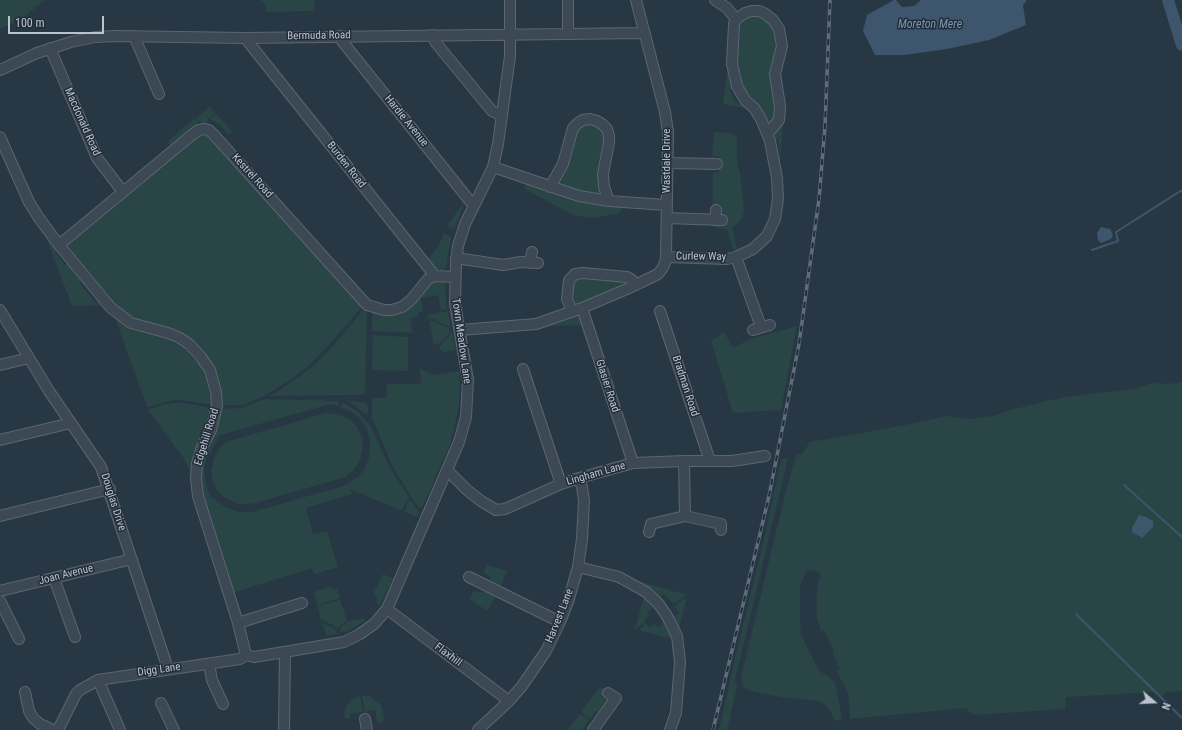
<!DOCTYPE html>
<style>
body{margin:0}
#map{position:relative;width:1182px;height:730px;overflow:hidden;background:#283744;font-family:"Roboto Condensed",sans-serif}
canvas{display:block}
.north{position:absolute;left:1134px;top:682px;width:40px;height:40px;-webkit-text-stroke:3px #212d39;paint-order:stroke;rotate:109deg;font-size:11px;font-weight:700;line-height:16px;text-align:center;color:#bac3cd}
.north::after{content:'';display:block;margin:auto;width:14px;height:18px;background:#bac3cd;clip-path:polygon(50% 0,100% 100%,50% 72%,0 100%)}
.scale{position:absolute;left:8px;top:16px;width:96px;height:18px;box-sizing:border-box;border:2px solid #bac3cd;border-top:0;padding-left:5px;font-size:12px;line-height:14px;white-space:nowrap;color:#bac3cd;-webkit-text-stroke:3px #212d39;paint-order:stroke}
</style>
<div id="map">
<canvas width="1182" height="730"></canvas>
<div class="north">N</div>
<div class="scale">100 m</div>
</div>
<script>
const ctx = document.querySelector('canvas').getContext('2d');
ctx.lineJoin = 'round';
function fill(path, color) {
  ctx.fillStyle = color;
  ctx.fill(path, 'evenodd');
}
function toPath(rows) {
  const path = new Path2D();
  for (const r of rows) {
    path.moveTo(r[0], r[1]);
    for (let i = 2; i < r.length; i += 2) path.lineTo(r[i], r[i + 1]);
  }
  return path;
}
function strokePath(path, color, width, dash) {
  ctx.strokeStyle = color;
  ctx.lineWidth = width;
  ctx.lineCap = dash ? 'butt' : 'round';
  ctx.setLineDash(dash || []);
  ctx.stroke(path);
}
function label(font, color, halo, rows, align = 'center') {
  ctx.font = font + ' "Roboto Condensed",sans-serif';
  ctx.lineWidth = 3;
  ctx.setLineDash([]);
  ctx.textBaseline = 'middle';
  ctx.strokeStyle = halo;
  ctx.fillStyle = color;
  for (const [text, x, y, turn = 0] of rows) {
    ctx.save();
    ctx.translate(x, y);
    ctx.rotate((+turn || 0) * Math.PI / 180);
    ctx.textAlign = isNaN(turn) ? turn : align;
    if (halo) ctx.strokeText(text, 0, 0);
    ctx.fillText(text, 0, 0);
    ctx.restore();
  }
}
const green = toPath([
 [0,0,45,0,20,20,0,29],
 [260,0,314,0,315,11,267,12,264,3],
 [750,14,764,16,778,34,775,88,776,120,770,123,767,123,745,95,738,76,736,56,738,23],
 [729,60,735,87,730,90,734,99,740,105,744,103,746,105,744,108,723,104],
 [210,106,215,113,208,119,207,123,200,123,196,118],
 [216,114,232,131,229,135,219,124,210,119],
 [195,118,199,124,171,146,168,141],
 [590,122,604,131,602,194,599,195,559,186,556,183,579,126],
 [783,125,780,162,777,161,776,156,780,155,778,140,774,141,774,136,776,132],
 [204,132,363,305,346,326,312,363,293,378,266,395,243,405,223,405,220,403,199,349,138,322,114,307,67,251,67,245,200,133],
 [714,132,729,133,734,135,737,138,737,164,740,173,744,210,742,219,732,228,737,249,733,250,728,230,709,226,713,208,713,172,719,172,719,157,714,156,712,159],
 [526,183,575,199,622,207,622,209,618,214,592,218,583,217,571,214,525,189],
 [463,203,464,204,454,229,447,226],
 [444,233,452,238,449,249,446,268,442,271,432,265,428,259,438,247],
 [51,240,58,249,55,252,65,265,69,263,82,278,79,282,96,303,100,301,103,305,72,306,48,242],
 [576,276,627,280,628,284,576,305,571,302,572,281],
 [437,281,446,282,445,291,447,309,441,311,438,295,422,298,422,295,429,285],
 [420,296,423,311,418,312,419,316,410,318,413,333,372,331,372,314,375,310,408,308,415,303],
 [365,308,367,310,365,392,362,395,270,396,280,390,311,368,326,354],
 [448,311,451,329,447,325,438,322,434,318,428,319,427,315],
 [575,315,580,319,582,325,549,326],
 [115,318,132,330,168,339,187,351,200,365,206,376,210,396,213,399,212,405,182,400,174,400,147,407],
 [429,321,433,321,449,328,449,334,442,340,439,344,434,345],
 [797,326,781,410,733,413,711,341,724,332,733,348,748,340],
 [452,331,456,350,443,352,439,349,443,341,449,336],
 [373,335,408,337,408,371,372,370],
 [420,368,432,375,459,371,460,384,459,406,451,442,422,508,418,507,411,497,392,465,372,418,372,398,386,398,387,384,421,384],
 [1182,382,1182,691,1167,692,1160,697,1155,692,1066,697,1065,709,974,715,965,708,850,719,848,692,836,671,840,669,832,652,834,651,824,630,821,631,817,618,817,587,821,574,812,570,806,572,800,586,800,617,801,635,819,671,826,675,835,682,842,719,834,721,831,712,826,706,820,701,787,698,750,691,743,686,741,677,785,495,796,455,802,454,810,442,900,426,947,416,971,419,993,416,1010,410,1064,397,1133,389,1153,383,1168,384],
 [265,399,339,401,338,406,331,404,220,435,206,460,204,471,207,488,212,497,225,507,239,512,252,512,343,486,358,477,364,470,368,461,370,453,370,442,367,430,361,420,351,411,340,408,342,402,357,411,371,426,390,468,409,497,402,511,350,489,352,494,306,508,313,534,327,531,338,567,314,574,312,568,232,593,201,493,200,464,220,409,242,408],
 [348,401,365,402,368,405,368,413,365,414],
 [174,403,184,403,213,408,193,478,184,459,148,410,164,404],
 [326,413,341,415,350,420,357,427,362,437,363,448,360,460,353,471,345,477,256,503,247,504,238,504,226,498,218,492,213,483,211,471,214,458,220,447,229,441],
 [788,458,735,680,737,686,727,730,719,730,735,658,765,535,781,460],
 [411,501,420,513,417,517,404,512,408,502],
 [487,565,507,571,500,588,489,583,490,576,483,573],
 [383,574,393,578,379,607,374,592],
 [638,581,687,595,673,604,664,594,659,598],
 [332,586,333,590,337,589,340,598,317,605,314,592],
 [485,590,497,595,487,611,470,599,474,591,476,592,477,591,482,593],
 [644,597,646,597,658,611,658,612,657,613,653,608,647,612,649,616,644,620,645,622,636,629,635,628],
 [687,597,679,628,673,617,679,614,674,606],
 [340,600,347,620,338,628,321,619,317,606],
 [663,617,672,639,639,630,646,623,649,628,655,624,658,627,663,624,660,618],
 [364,618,365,621,348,631,341,633,340,631,341,627,348,621],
 [322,623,334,628,338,634,327,636],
 [600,687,605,691,601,696,607,700,608,704,601,715,596,711,590,719,581,712],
 [360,696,363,712,350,714,350,718,344,718,345,710,348,703,355,697],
 [362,696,369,696,381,705,384,717,382,723,377,722,375,710,365,712],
 [580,714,589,720,582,730,568,730]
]);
const water = toPath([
 [894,0,896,0,902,7,914,6,921,0,1027,0,1023,5,1026,25,989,40,947,49,904,55,875,55,863,31,867,15],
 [1101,227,1110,229,1113,235,1111,239,1101,243,1098,240,1097,233],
 [1139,515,1146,517,1153,521,1153,527,1142,538,1132,532,1132,528]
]);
const stream = toPath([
 [1092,250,1118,241,1116,232,1182,190],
 [1124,485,1182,537],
 [1076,614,1182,718]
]);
const river = toPath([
 [1168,0,1182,45]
]);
const minor = toPath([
 [736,19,745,13,752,11,759,11,764,13,773,20,779,29,782,46,775,74,780,106,779,120,768,133],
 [568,34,568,0],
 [432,35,436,43,492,111,502,116],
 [134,36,159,94],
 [340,36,342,41,473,205],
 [245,38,435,276,455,277],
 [50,48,97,158,123,192],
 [0,70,37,53,71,42,95,37,115,36,245,38,644,33],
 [0,137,29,202,39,218,59,245,111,308,131,323,168,333,180,338,190,345,201,357,210,370,216,392,217,406,211,430,202,447,197,464,196,479,198,496,238,623,246,655],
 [668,163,717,164],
 [493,167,579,196,609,201,666,205],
 [550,187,563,164,573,128,578,123,583,120,590,119,597,121,602,124,607,129,609,136,609,142,603,174,604,187,609,201],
 [667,218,722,220],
 [715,220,716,210],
 [59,245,193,134,199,130,205,129,209,130,214,135,367,305,384,310,392,310,402,307,411,300,428,279,435,276],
 [666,257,727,259,736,257,753,249,767,236,775,219,778,199,777,178,770,141,761,119,754,108,745,100,737,86,732,64,734,24,736,19,727,8,715,0],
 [736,257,761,327],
 [456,258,503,265,521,262,538,263],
 [530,263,532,252],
 [582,308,633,463],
 [0,310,49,391,101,467,168,669],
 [572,311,567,299,569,280,575,274,583,273,627,277,632,280,635,285],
 [660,311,710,461],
 [460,330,536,324,582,308,627,289,658,274,662,269,665,263,666,257,668,132,665,112,636,0],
 [753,330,770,325],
 [0,365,29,358],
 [523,369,561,484],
 [0,440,71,423],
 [684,461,685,516],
 [447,470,467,490,481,501,496,510,505,509,561,484,579,478,633,463,684,461,732,461,765,456],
 [0,516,110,489],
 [649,532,651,524,685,516,721,524,721,530],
 [578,567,619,577,646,592,658,603,667,616,677,636,680,662,676,713,670,730],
 [469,577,560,622],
 [54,578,75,637],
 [0,591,132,559],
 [0,601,19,639],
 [387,609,509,701],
 [238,623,302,603],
 [209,664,212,680,223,704],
 [98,680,120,730],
 [25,692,29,711,33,718,40,724,53,730],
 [161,703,174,730],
 [365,719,367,730],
 [58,730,76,694,80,690,98,680,240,659,246,655,254,657,344,642,360,634,374,624,387,609,459,442,466,417,468,380,455,304,456,262,458,246,465,224,493,167,498,144,510,56,510,0],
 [284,730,285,652],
 [478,730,509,701,522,686,546,651,560,622,568,602,578,567,582,539,584,501,582,487,579,478],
 [593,730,616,698,608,693]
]);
const rail = toPath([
 [713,730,769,496,799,344,819,199,825,126,830,0]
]);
const streetNames = [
 ["Bermuda Road",319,36,-1],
 ["Hardie Avenue",406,121,51],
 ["Macdonald Road",82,122,66],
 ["Wastdale Drive",667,161,-90],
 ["Burden Road",346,165,52],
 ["Kestrel Road",252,176,48],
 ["Curlew Way",701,257,1],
 ["Town Meadow Lane",461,341,82],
 ["Glasier Road",607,386,72],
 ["Bradman Road",685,386,72],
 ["Edgehill Road",207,437,-73],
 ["Lingham Lane",596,474,-16],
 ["Douglas Drive",113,502,72],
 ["Joan Avenue",66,575,-14],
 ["Harvest Lane",560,616,-68],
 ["Flaxhill",448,655,37],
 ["Digg Lane",159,670,-8]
];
const waterNames = [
 ["Moreton Mere",930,25]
];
fill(green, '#2a4545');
fill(water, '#3e566d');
strokePath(stream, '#3e566d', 2);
strokePath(river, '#3e566d', 12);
strokePath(minor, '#5b6671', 12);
strokePath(minor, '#3c4854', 10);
strokePath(rail, '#5e6d7b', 3.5);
strokePath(rail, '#212d39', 2, [6]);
label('11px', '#bac3cd', '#212d39', streetNames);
label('italic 12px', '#7a96b0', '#212d39', waterNames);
</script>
